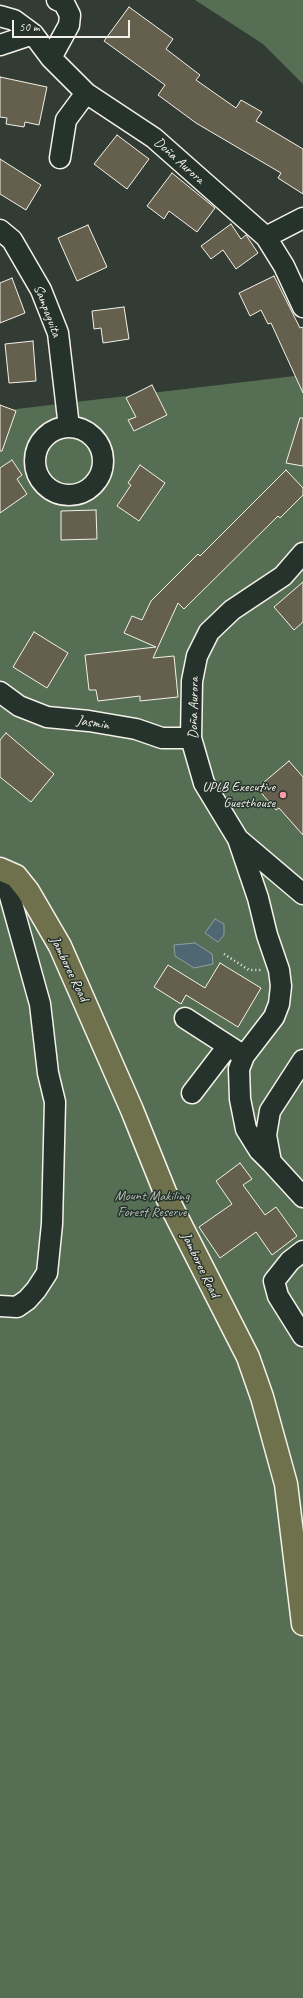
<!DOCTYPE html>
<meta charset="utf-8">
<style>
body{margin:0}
#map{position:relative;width:303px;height:1998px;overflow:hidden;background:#333c34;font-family:Caveat,sans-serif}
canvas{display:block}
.scale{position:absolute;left:12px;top:20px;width:118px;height:18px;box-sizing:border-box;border:2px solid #f4f1e8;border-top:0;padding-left:5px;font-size:12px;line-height:14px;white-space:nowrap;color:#f4f1e8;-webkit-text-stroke:3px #26332d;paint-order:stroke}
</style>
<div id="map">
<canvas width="303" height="1998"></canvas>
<div class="scale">50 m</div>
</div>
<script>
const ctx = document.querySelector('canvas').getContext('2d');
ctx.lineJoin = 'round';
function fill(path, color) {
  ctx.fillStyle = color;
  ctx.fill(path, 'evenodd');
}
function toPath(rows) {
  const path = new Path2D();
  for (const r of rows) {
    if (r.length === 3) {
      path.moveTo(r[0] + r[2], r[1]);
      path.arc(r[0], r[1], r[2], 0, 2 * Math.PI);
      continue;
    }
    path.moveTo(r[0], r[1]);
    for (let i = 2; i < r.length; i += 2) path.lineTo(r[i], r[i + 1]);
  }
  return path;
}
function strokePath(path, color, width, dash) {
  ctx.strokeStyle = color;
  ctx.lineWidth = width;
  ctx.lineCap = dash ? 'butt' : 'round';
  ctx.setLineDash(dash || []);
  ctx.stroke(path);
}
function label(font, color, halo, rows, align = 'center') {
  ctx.font = font + ' Caveat,sans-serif';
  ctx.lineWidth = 3;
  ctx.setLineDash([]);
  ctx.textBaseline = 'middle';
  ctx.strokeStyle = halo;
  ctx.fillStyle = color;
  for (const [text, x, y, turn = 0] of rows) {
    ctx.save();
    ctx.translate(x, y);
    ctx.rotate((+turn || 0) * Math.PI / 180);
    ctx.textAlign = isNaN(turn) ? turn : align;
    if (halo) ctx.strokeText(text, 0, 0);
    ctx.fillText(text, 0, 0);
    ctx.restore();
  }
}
const green = toPath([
 [195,0,303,0,303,84,263,44],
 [303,375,303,1998,0,1998,0,411]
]);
const water = toPath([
 [215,919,224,924,224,935,218,942,205,933,215,919],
 [195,943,212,954,213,964,194,968,175,956,174,945,195,943]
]);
const building = toPath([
 [129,7,173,39,166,49,200,75,196,80,236,108,241,100,262,112,256,121,303,149,303,194,278,178,281,173,196,123,158,95,165,85,104,41,129,7],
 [0,77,47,87,39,125,25,122,24,127,6,124,7,118,0,117,0,77],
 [117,135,149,159,127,189,94,164,117,135],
 [0,159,41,185,26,210,0,194,0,159],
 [172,173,215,208,197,232,169,211,164,219,147,206,172,173],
 [231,224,241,239,246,235,258,253,236,269,223,250,211,259,201,246,231,224],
 [88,225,107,267,77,281,58,238,88,225],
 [274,276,300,328,303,327,303,393,271,323,268,324,261,310,250,316,239,293,274,276],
 [12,278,25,313,0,323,0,283,12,278],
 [124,307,129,339,103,343,101,328,94,329,92,311,124,307],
 [33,341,36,381,9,383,5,344,33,341],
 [152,385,167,415,134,431,128,420,136,417,126,398,152,385],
 [0,405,16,411,2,451,0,451,0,405],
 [300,418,303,418,303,466,286,463,300,418],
 [12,460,22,475,17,479,27,494,0,513,0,468,12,460],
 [140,465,165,483,139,521,117,506,131,485,128,483,140,465],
 [286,470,303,488,303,495,280,518,278,516,184,609,178,603,153,658,174,656,178,697,140,701,140,696,98,701,96,690,89,690,85,655,156,647,124,633,132,616,142,620,151,601,198,554,200,556,286,470],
 [96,510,97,539,61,540,61,511,96,510],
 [303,582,303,622,294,630,274,607,303,582],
 [34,632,68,653,47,688,13,667,34,632],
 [6,733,54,774,31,802,0,777,0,740,6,733],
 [289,761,303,777,303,835,279,808,276,810,257,788,289,761],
 [220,963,261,988,238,1027,186,995,181,1004,154,987,168,965,205,988,220,963],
 [240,1163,252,1179,243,1185,265,1215,276,1207,297,1236,272,1255,256,1232,220,1258,199,1227,232,1204,216,1181,240,1163]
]);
const path = toPath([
 [224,954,249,970,261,970]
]);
const minor = toPath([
 [0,16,14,20,33,34,51,58,86,93,154,138,266,237,284,266,303,307],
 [0,45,33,34],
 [51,58,69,25,70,15,64,3,57,0],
 [60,158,66,120,86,93],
 [0,230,12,240,41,290,58,333,69,427],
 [266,237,303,218],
 [69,461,34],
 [303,553,283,576,232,610,209,632,197,656,192,681,191,738,204,783,238,839,303,894],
 [0,692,19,706,47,717,89,721,136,729,162,738,191,738],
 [238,839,258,898,267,935,279,970,281,986,279,1004,274,1017,244,1056,239,1069,240,1099,246,1129,259,1150,271,1162],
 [0,876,8,889,40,1004,48,1073,55,1102,52,1224,47,1273,36,1290,27,1300,17,1307,0,1306],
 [185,1018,244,1056],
 [303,1060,270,1111,266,1135,271,1162,303,1197],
 [192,1093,228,1046],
 [303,1251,290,1261,274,1281,278,1296,303,1336]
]);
const major = toPath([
 [0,869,16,876,28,891,60,946,132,1110,169,1202,248,1357,262,1397,286,1484,303,1624]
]);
const markers = [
 [283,795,4,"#ff9aa2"]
];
const streetNames = [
 ["Doña Aurora",179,161,42],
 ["Sampaguita",47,311,69],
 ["Doña Aurora",194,708,-89],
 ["Jasmin",93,723,9],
 ["Jamboree Road",69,969,64],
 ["Jamboree Road",200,1265,64]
];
const poiNames = [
 ["UPLB Executive",275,787],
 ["Guesthouse",275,803]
];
const parkNames = [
 ["Mount Makiling",152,1196],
 ["Forest Reserve",152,1212]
];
fill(green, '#566f54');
fill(water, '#4f6773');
strokePath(water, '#919ea2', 1);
fill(building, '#65604e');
strokePath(building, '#f4f1e8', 1);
strokePath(minor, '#f4f1e8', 23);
strokePath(major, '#f4f1e8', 25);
strokePath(path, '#f4f1e8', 2.5, [1, 3]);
strokePath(minor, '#26332d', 20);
strokePath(major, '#6e714b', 22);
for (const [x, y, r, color] of markers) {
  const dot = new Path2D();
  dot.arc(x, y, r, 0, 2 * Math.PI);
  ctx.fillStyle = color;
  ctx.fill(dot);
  strokePath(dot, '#26332d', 1.5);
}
label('14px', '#f4f1e8', '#26332d', streetNames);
label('14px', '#f4f1e8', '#26332d', poiNames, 'right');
label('14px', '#b5bdad', '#26332d', parkNames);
</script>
